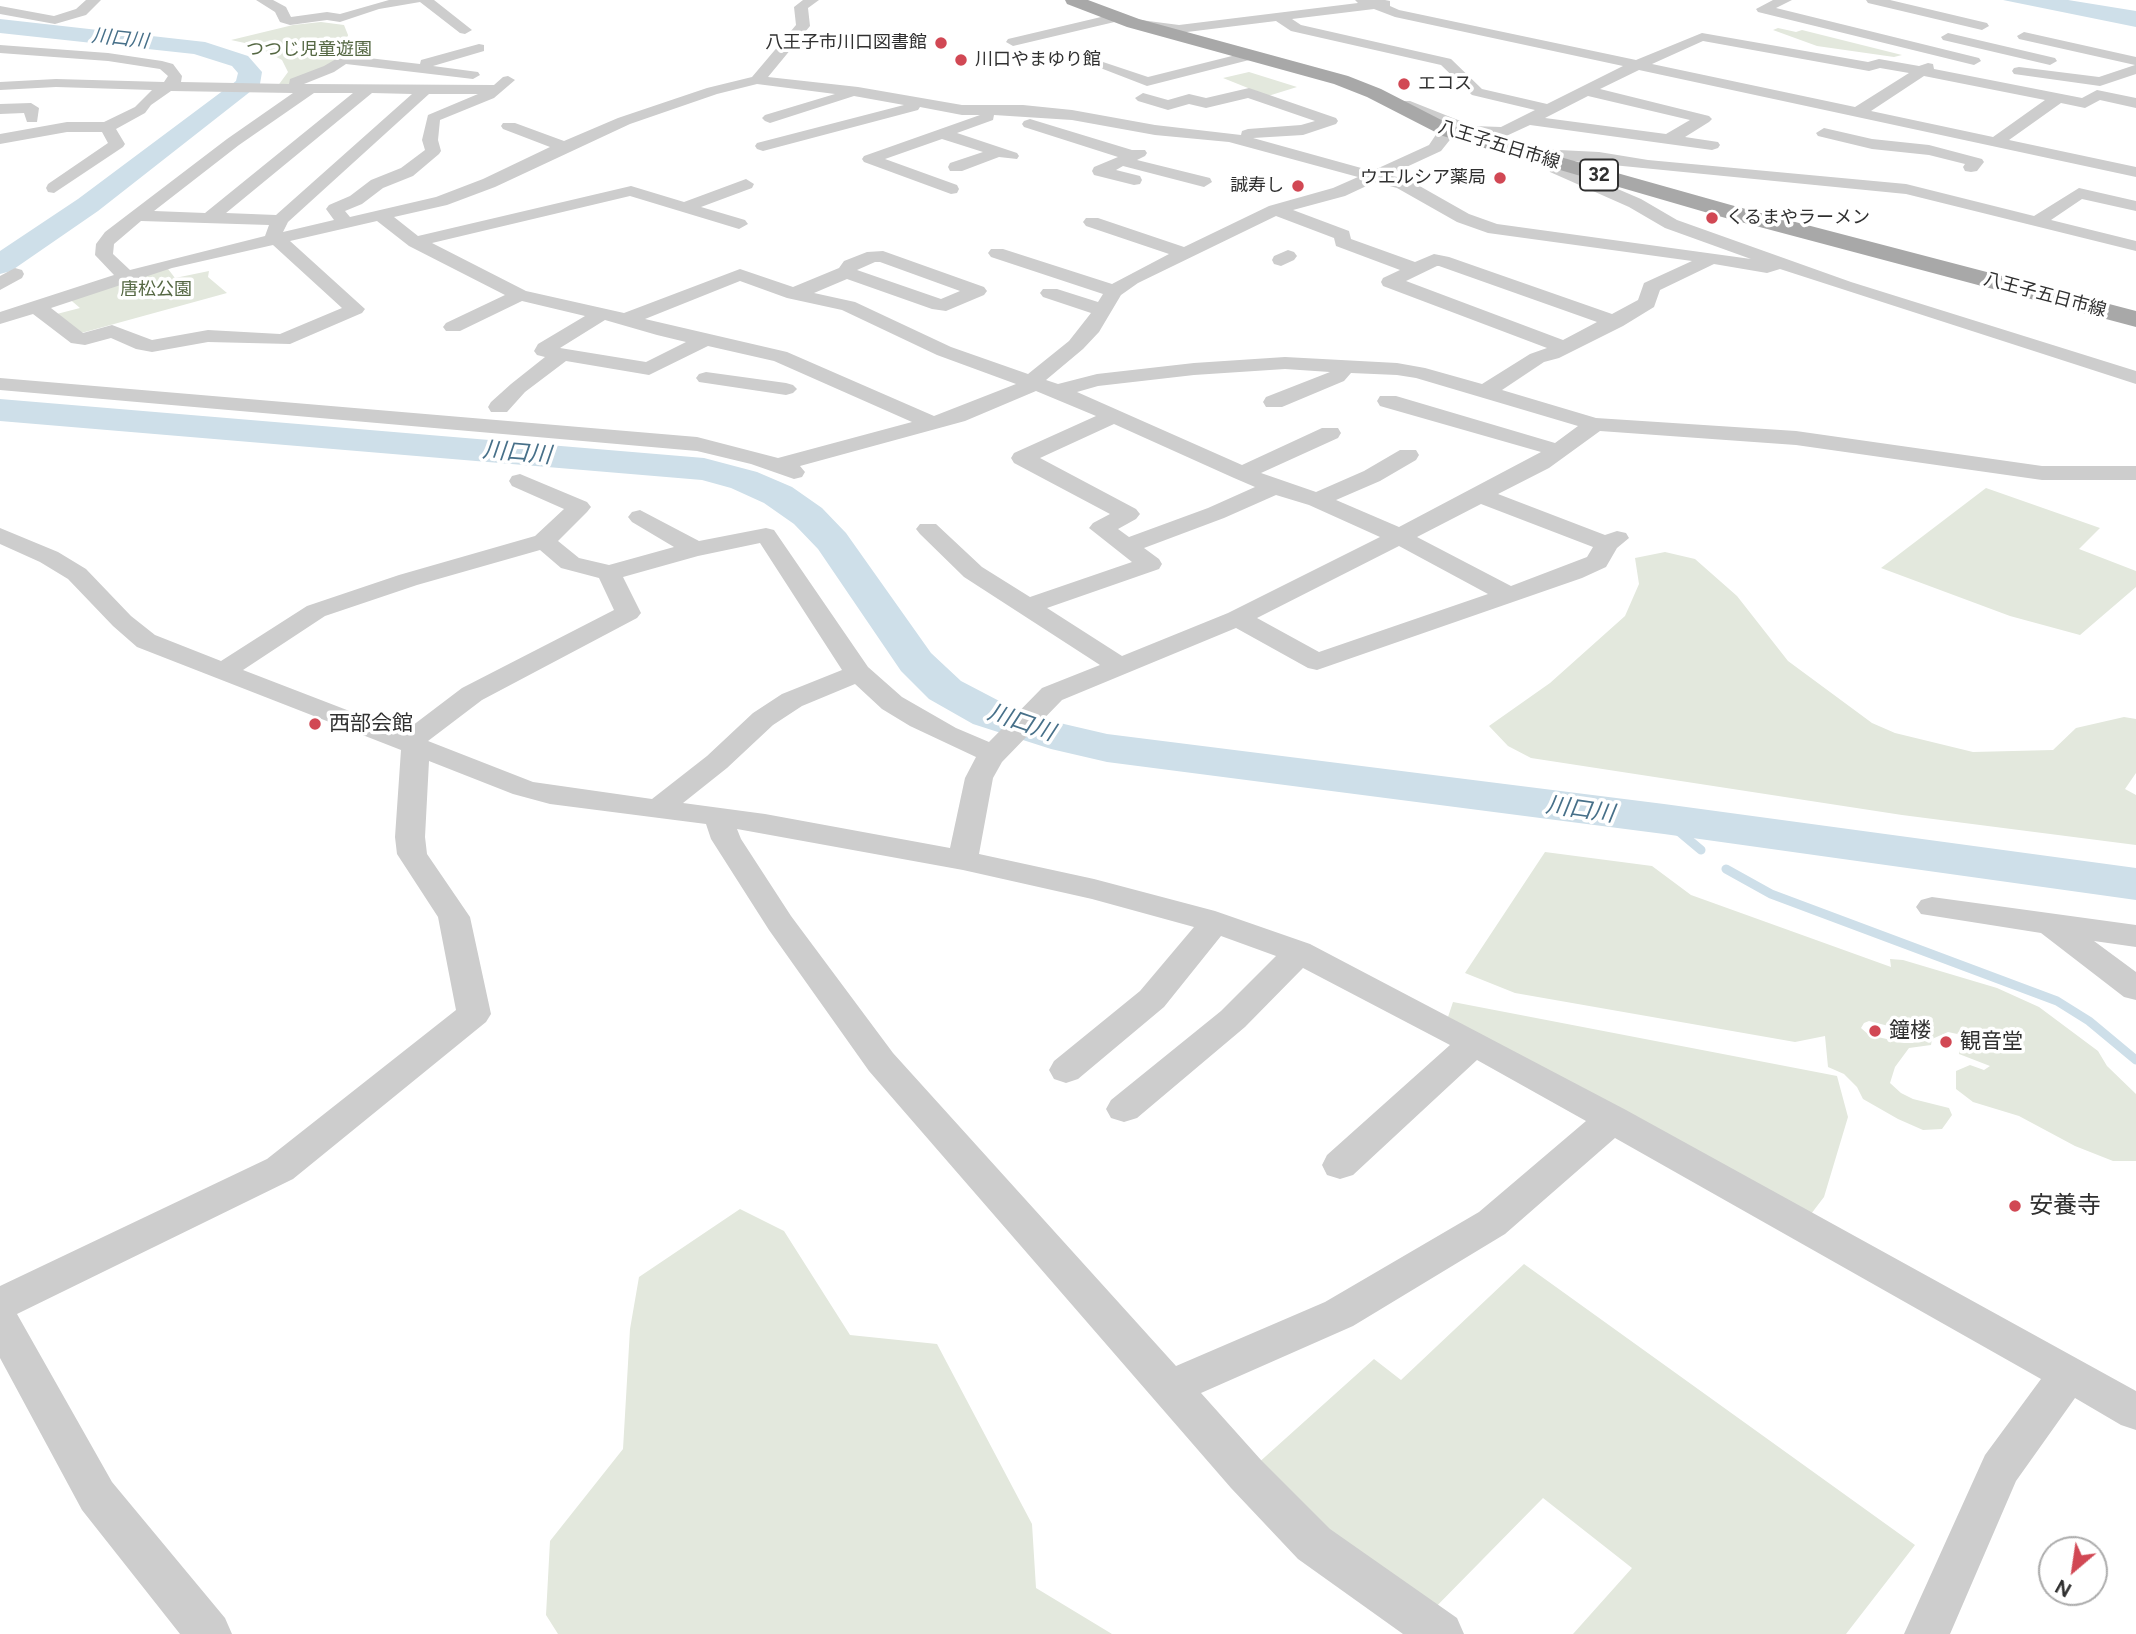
<!DOCTYPE html>
<meta charset="utf-8">
<style>
body{margin:0}
#map{position:relative;width:2136px;height:1634px;overflow:hidden;background:#fff;font-family:Figtree,sans-serif}
canvas{display:block}
.north{position:absolute;left:2038px;top:1536px;width:70px;height:70px;box-sizing:border-box;background:#fff;border:2px solid #acacac;border-radius:50%;rotate:209deg;font-size:19px;font-weight:700;line-height:28px;text-align:center;color:#303030}
.north::after{content:'';display:block;margin:auto;width:24px;height:32px;background:#d14854;clip-path:polygon(50% 0,100% 100%,50% 72%,0 100%)}
</style>
<div id="map">
<canvas width="2136" height="1634"></canvas>
<div class="north">N</div>
</div>
<script>
const ctx = document.querySelector('canvas').getContext('2d');
ctx.lineJoin = 'round';
function fill(path, color) {
  ctx.fillStyle = color;
  ctx.fill(path, 'evenodd');
}
function toPath(rows) {
  const path = new Path2D();
  for (const r of rows) {
    path.moveTo(r[0], r[1]);
    for (let i = 2; i < r.length; i += 2) path.lineTo(r[i], r[i + 1]);
  }
  return path;
}
function strokePath(path, color, width, dash) {
  ctx.strokeStyle = color;
  ctx.lineWidth = width;
  ctx.lineCap = dash ? 'butt' : 'round';
  ctx.setLineDash(dash || []);
  ctx.stroke(path);
}
function label(font, color, halo, rows, align = 'center') {
  ctx.font = font + ' Figtree,"Noto Sans JP",sans-serif';
  ctx.lineWidth = 7;
  ctx.setLineDash([]);
  ctx.textBaseline = 'middle';
  ctx.strokeStyle = halo;
  ctx.fillStyle = color;
  for (const [text, x, y, turn = 0] of rows) {
    ctx.save();
    ctx.translate(x, y);
    ctx.rotate((+turn || 0) * Math.PI / 180);
    ctx.textAlign = isNaN(turn) ? turn : align;
    if (halo) ctx.strokeText(text, 0, 0);
    ctx.fillText(text, 0, 0);
    ctx.restore();
  }
}
const green = toPath([
 [321,22,344,25,348,35,345,62,287,88,277,87,288,72,282,60,254,45,231,40,293,25],
 [1778,28,1796,32,1802,30,1902,55,1894,57,1817,46,1773,30],
 [1249,72,1297,87,1268,96,1223,78],
 [165,265,175,278,209,271,208,277,227,293,74,335,49,316,80,308,66,296],
 [1986,488,2100,528,2079,549,2136,571,2136,587,2080,635,2010,616,1881,568],
 [1665,552,1695,559,1737,596,1788,661,1872,723,1895,733,1973,752,2053,750,2076,728,2124,717,2136,719,2136,773,2125,789,2136,795,2136,845,1902,815,1531,758,1508,746,1489,726,1550,683,1625,616,1639,584,1635,558],
 [1545,852,1652,866,1691,895,1891,967,1890,959,1903,960,1997,988,2039,1007,2098,1051,2107,1066,2136,1094,2136,1161,2113,1161,2075,1146,2019,1116,1973,1102,1956,1089,1956,1071,1970,1065,1984,1070,1990,1066,1959,1054,1962,1035,1948,1032,1932,1039,1931,1045,1909,1048,1895,1067,1890,1083,1901,1093,1913,1099,1949,1108,1952,1115,1942,1129,1923,1130,1898,1119,1863,1099,1857,1087,1844,1074,1828,1067,1825,1036,1795,1042,1515,993,1465,973],
 [1869,1021,1912,1032,1919,1037,1913,1043,1904,1043,1869,1035,1861,1028,1864,1023],
 [1453,1002,1837,1076,1848,1117,1824,1197,1811,1214,1448,1017],
 [740,1209,784,1231,850,1335,937,1344,1032,1524,1036,1588,1112,1634,558,1634,546,1615,550,1541,623,1449,630,1329,639,1277],
 [1524,1264,1915,1545,1846,1634,1573,1634,1632,1568,1543,1498,1421,1622,1246,1474,1374,1359,1401,1380]
]);
const water = toPath([
 [2003,0,2068,0,2136,11,2136,27]
]);
const stream = toPath([
 [1664,819,1701,850],
 [1726,869,1771,894,2057,1001,2089,1021,2136,1060]
]);
const river = toPath([
 [0,19,205,42,248,56,262,72,260,84,98,211,11,271,0,274,0,251,78,199,236,81,238,73,232,66,194,54,0,33,0,19],
 [0,399,704,458,757,472,792,487,822,508,846,533,931,653,961,681,1005,704,1064,724,1107,734,1664,804,2136,868,2136,900,1664,834,1107,762,1051,749,973,724,929,699,901,671,818,549,794,524,764,503,731,488,702,480,0,421,0,399]
]);
const minor = toPath([
 [86,0,101,0,86,15,55,24,0,14,0,6,54,16,76,9,86,0],
 [256,0,273,0,286,7,291,17,327,12,340,14,389,0,434,0,472,30,465,34,460,33,420,2,379,9,340,22,327,20,290,25,280,22,275,12,256,0],
 [803,0,819,0,808,8,810,26,768,77,858,87,962,105,1023,105,1072,110,1155,125,1241,135,1242,131,1248,129,1301,125,1315,121,1248,98,1206,108,1189,104,1168,110,1138,101,1135,98,1143,93,1168,100,1189,94,1206,98,1249,88,1336,118,1338,121,1336,124,1303,135,1253,138,1372,171,1429,145,1437,133,1449,128,1400,107,1397,104,1400,101,1410,101,1473,126,1501,127,1535,110,1472,95,1441,65,1291,31,1276,21,1179,33,1133,27,1126,23,1133,19,1179,25,1358,3,1355,0,1385,0,1390,1,1390,6,1399,10,1636,60,1702,33,1868,62,1879,59,1919,66,1928,63,1933,64,1934,69,2082,98,2097,90,2136,98,2136,108,2100,100,2085,108,2061,103,2009,140,2136,167,2136,177,1639,70,1600,89,1709,116,1712,119,1709,122,1685,137,1718,142,1720,145,1718,148,1712,150,1530,125,1504,137,1471,136,1457,131,1441,151,1389,175,1409,180,1469,214,1497,224,1751,259,1665,228,1629,207,1550,172,1548,163,1550,159,1533,157,1531,154,1539,149,1599,152,1648,160,1906,184,2034,216,2079,188,2136,201,2136,211,2082,199,2051,220,2136,241,2136,251,1906,194,1562,160,1564,166,1641,199,1677,220,1851,282,2136,371,2136,384,1780,269,1767,273,1714,264,1660,290,1654,307,1623,326,1559,358,1544,362,1502,390,1596,418,1796,431,2042,466,2136,466,2136,480,2042,480,1796,445,1600,431,1549,468,1498,494,1605,535,1617,531,1626,533,1629,538,1617,548,1606,567,1582,578,1317,670,1308,668,1236,628,1062,700,1002,762,993,778,979,854,1094,879,1215,911,1310,944,1626,1110,2136,1391,2136,1430,2121,1425,2075,1398,2016,1481,1950,1634,1904,1634,1985,1455,2041,1379,1615,1138,1505,1234,1353,1326,1201,1393,1261,1460,1330,1529,1457,1618,1464,1634,1403,1634,1298,1559,1231,1488,869,1071,769,930,711,839,706,824,550,804,513,794,429,761,425,837,427,854,470,917,491,1014,486,1022,293,1179,17,1314,112,1482,225,1618,232,1634,180,1634,82,1510,0,1358,0,1286,267,1159,456,1010,438,917,397,854,395,837,401,750,137,647,113,626,68,579,40,562,0,544,0,528,58,552,86,569,131,616,155,635,221,661,307,606,399,575,535,536,564,509,512,486,509,481,512,476,520,474,587,502,591,507,587,512,558,541,579,558,609,565,674,547,632,522,628,517,632,512,640,510,699,541,766,528,774,530,868,667,902,697,956,728,989,742,1042,688,1100,665,964,577,920,534,916,529,920,524,936,524,982,567,1030,597,1132,562,1089,528,1093,523,1110,514,1014,463,1011,458,1014,453,1096,416,1036,391,965,421,800,466,805,472,802,477,794,479,751,464,697,451,0,390,0,378,697,437,778,458,912,422,774,361,708,346,649,375,566,361,525,392,507,412,491,412,488,407,491,402,511,384,545,357,537,355,534,351,538,344,585,316,522,301,460,331,446,331,443,327,446,323,505,295,409,246,377,221,290,241,365,309,362,313,290,344,208,342,152,352,136,349,111,338,85,345,71,343,33,314,0,324,0,312,114,275,95,255,96,244,105,232,227,139,293,93,171,91,151,105,145,113,116,129,125,144,123,147,54,193,48,192,46,188,48,184,108,143,102,132,67,132,0,144,0,134,67,122,104,122,135,107,152,90,56,87,0,90,0,82,56,79,164,82,168,76,160,69,108,61,0,53,0,45,108,53,162,61,173,64,182,76,181,82,289,84,290,79,324,66,343,55,420,64,421,60,479,44,484,45,484,51,433,66,478,72,480,75,473,79,346,64,334,72,304,84,494,85,503,77,508,76,515,80,494,98,440,120,438,140,441,151,439,154,413,176,383,188,362,204,345,211,350,217,436,197,483,179,550,147,503,129,501,126,503,123,515,123,564,141,618,118,707,88,752,77,796,25,794,7,803,0],
 [1374,9,1395,17,1623,66,1547,104,1482,89,1451,59,1301,25,1292,19,1374,9],
 [1703,41,1869,71,1880,68,1909,73,1855,107,1652,64,1703,41],
 [1924,76,2045,100,1993,137,1871,111,1924,76],
 [757,84,835,94,765,115,762,118,765,121,770,123,854,96,904,105,757,143,755,146,757,149,763,151,918,110,920,107,962,115,980,115,864,156,862,159,864,162,951,194,957,193,959,189,957,185,885,159,942,139,983,152,950,163,948,167,950,171,962,171,999,157,1017,159,1019,156,1017,153,957,133,993,120,994,115,1072,120,1155,135,1229,142,1358,177,1333,188,1269,206,1184,247,1098,218,1086,218,1083,222,1086,226,1169,254,1112,284,1003,249,991,249,988,253,991,257,1103,294,1098,302,1057,289,1043,289,1040,293,1043,297,1091,313,1069,341,1028,374,951,347,855,302,814,293,847,279,932,309,946,311,984,295,987,291,984,287,883,251,867,252,844,261,839,268,793,287,740,269,624,313,526,291,432,243,630,196,739,229,748,224,745,220,701,207,752,188,754,184,746,179,684,202,631,186,418,236,394,217,447,205,495,187,630,124,717,94,757,84],
 [314,93,353,93,205,213,154,211,239,145,314,93],
 [372,93,412,94,276,215,226,213,372,93],
 [429,94,478,94,428,115,422,140,425,150,401,168,371,180,350,196,329,205,326,209,334,220,283,232,288,222,429,94],
 [1588,96,1690,120,1666,134,1545,118,1588,96],
 [1375,182,1397,188,1457,222,1488,233,1692,261,1644,283,1638,300,1612,314,1449,257,1434,254,1415,262,1351,239,1349,231,1293,210,1345,196,1375,182],
 [1276,216,1334,238,1336,246,1400,270,1383,278,1381,282,1383,286,1547,348,1530,354,1482,384,1425,368,1397,363,1285,357,1194,363,1097,374,1058,384,1046,380,1083,349,1099,332,1121,295,1138,283,1276,216],
 [141,221,269,225,265,236,130,270,113,254,114,244,141,221],
 [273,245,342,308,280,334,208,330,152,340,112,325,83,333,51,308,172,268,273,245],
 [875,262,880,262,960,291,941,299,857,270,875,262],
 [1437,266,1439,266,1597,322,1563,340,1406,281,1437,266],
 [740,281,787,298,842,310,937,355,1016,384,934,416,787,352,645,319,740,281],
 [605,320,657,335,686,342,646,362,560,348,605,320],
 [1285,369,1330,372,1266,397,1263,402,1266,407,1282,407,1344,381,1351,373,1397,375,1416,378,1578,426,1555,443,1396,396,1380,396,1377,401,1380,406,1541,452,1399,527,1336,500,1380,481,1416,460,1419,455,1416,450,1400,450,1364,471,1316,492,1261,473,1338,438,1341,433,1338,428,1322,428,1242,465,1077,392,1098,386,1194,375,1285,369],
 [1114,424,1234,478,1255,487,1208,508,1129,537,1118,529,1136,519,1140,514,1136,509,1040,458,1114,424],
 [1276,495,1309,505,1380,537,1228,613,1122,656,1047,608,1159,569,1162,564,1159,559,1144,548,1224,518,1276,495],
 [1481,504,1593,547,1587,557,1511,586,1417,537,1481,504],
 [760,543,842,670,782,694,753,713,707,756,652,799,533,782,428,741,482,700,637,618,641,613,623,577,698,556,760,543],
 [1399,546,1488,594,1319,652,1257,618,1399,546],
 [540,550,561,568,599,578,614,610,462,688,404,732,243,670,325,616,417,585,540,550],
 [855,684,882,709,910,726,976,757,965,778,950,848,765,814,683,803,727,768,773,725,802,706,855,684],
 [737,829,963,870,1092,899,1194,927,1140,991,1054,1061,1049,1070,1054,1079,1066,1083,1078,1079,1164,1007,1221,936,1276,956,1221,1011,1111,1100,1106,1109,1111,1118,1124,1122,1137,1118,1245,1027,1303,968,1450,1045,1327,1155,1322,1165,1327,1175,1340,1179,1353,1175,1477,1060,1586,1121,1479,1212,1325,1302,1176,1366,893,1053,791,916,741,839,737,829],
 [1773,0,1792,0,1776,8,1979,58,1981,61,1974,65,1758,12,1756,9,1773,0],
 [1866,0,1890,0,1987,23,1989,26,1982,30,1868,3,1866,0],
 [1118,13,1125,17,1123,20,1013,46,1006,42,1008,39,1118,13],
 [2024,32,2136,57,2136,74,2100,86,2014,74,2012,71,2014,68,2019,67,2099,77,2135,65,2019,39,2017,36,2024,32],
 [1948,33,2055,58,2057,61,2050,65,1943,40,1941,37,1948,33],
 [1252,51,1259,55,1257,58,1147,86,1090,64,1097,60,1148,77,1252,51],
 [31,103,39,108,37,122,27,122,24,113,0,114,0,104,31,103],
 [1030,119,1132,150,1145,150,1147,153,1145,156,1137,160,1210,178,1212,182,1204,187,1123,166,1116,170,1140,176,1142,180,1140,184,1134,185,1094,175,1092,171,1094,167,1118,157,1024,127,1022,124,1024,121,1030,119],
 [1824,128,1872,139,1929,145,1982,159,1984,162,1977,171,1971,172,1965,171,1963,167,1965,164,1929,155,1872,149,1818,136,1816,133,1824,128],
 [1288,250,1294,252,1297,256,1294,260,1281,266,1274,264,1272,260,1274,256,1288,250],
 [15,268,22,270,24,274,22,278,0,290,0,276,15,268],
 [706,372,786,383,793,385,797,389,793,393,786,395,699,382,696,378,699,374,706,372],
 [1932,897,2136,925,2136,947,2094,941,2136,972,2136,1000,2124,997,2041,933,1921,914,1916,907,1921,900,1932,897]
]);
const primary = toPath([
 [1065,0,1088,0,1139,19,1348,76,1381,89,1457,128,1738,207,2136,311,2136,327,1722,217,1443,136,1367,97,1334,84,1127,27,1067,4,1065,0]
]);
const markers = [
 [941,43,7,"#d14854"],
 [961,60,7,"#d14854"],
 [1404,84,7,"#d14854"],
 [1500,178,7,"#d14854"],
 [1298,186,7,"#d14854"],
 [1712,218,7,"#d14854"],
 [315,724,7,"#d14854"],
 [1875,1031,7,"#d14854"],
 [1946,1042,7,"#d14854"],
 [2015,1206,7,"#d14854"]
];
const farPoinames = [
 ["八王子市川口図書館",927,43],
 ["川口やまゆり館",975,60,"left"],
 ["エコス",1418,84,"left"],
 ["ウエルシア薬局",1486,178],
 ["誠寿し",1284,186],
 ["くるまやラーメン",1726,218,"left"]
];
const farParknames = [
 ["つつじ児童遊園",309,50],
 ["唐松公園",156,290]
];
const farStreetnames = [
 ["八王子五日市線",1499,145,17],
 ["八王子五日市線",2045,295,15]
];
const farWaternames = [
 ["川口川",120,39,6]
];
const shields = [
 [1599,175,38]
];
const shieldNames = [
 ["32",1599,175]
];
const poiNames = [
 ["西部会館",329,724],
 ["鐘楼",1889,1031],
 ["観音堂",1960,1042]
];
const waterNames = [
 ["川口川",517,453,5],
 ["川口川",1021,723,19],
 ["川口川",1580,810,8]
];
const nearPoinames = [
 ["安養寺",2029,1206]
];
fill(green, '#e3e8dd');
fill(water, '#cedfe9');
strokePath(stream, '#cedfe9', 9);
fill(river, '#cedfe9');
fill(minor, '#cdcdcd');
fill(primary, '#a8a8a8');
for (const [x, y, r, color] of markers) {
  const dot = new Path2D();
  dot.arc(x, y, r, 0, 2 * Math.PI);
  ctx.fillStyle = color;
  ctx.fill(dot);
  strokePath(dot, '#fff', 2.5);
}
label('18px', '#303030', '#fff', farPoinames, 'right');
label('18px', '#546742', '#fff', farParknames);
label('18px', '#303030', '#fff', farStreetnames);
label('italic 19px', '#477089', '#fff', farWaternames);
for (const [x, y, w] of shields) {
  const box = new Path2D();
  box.roundRect(x - w / 2, y - 15.5, w, 31, 5);
  ctx.fillStyle = '#fff';
  ctx.fill(box);
  strokePath(box, '#303030', 2);
}
label('bold 19px', '#303030', null, shieldNames);
label('21px', '#303030', '#fff', poiNames, 'left');
label('italic 23px', '#477089', '#fff', waterNames);
label('24px', '#303030', '#fff', nearPoinames, 'left');
</script>
